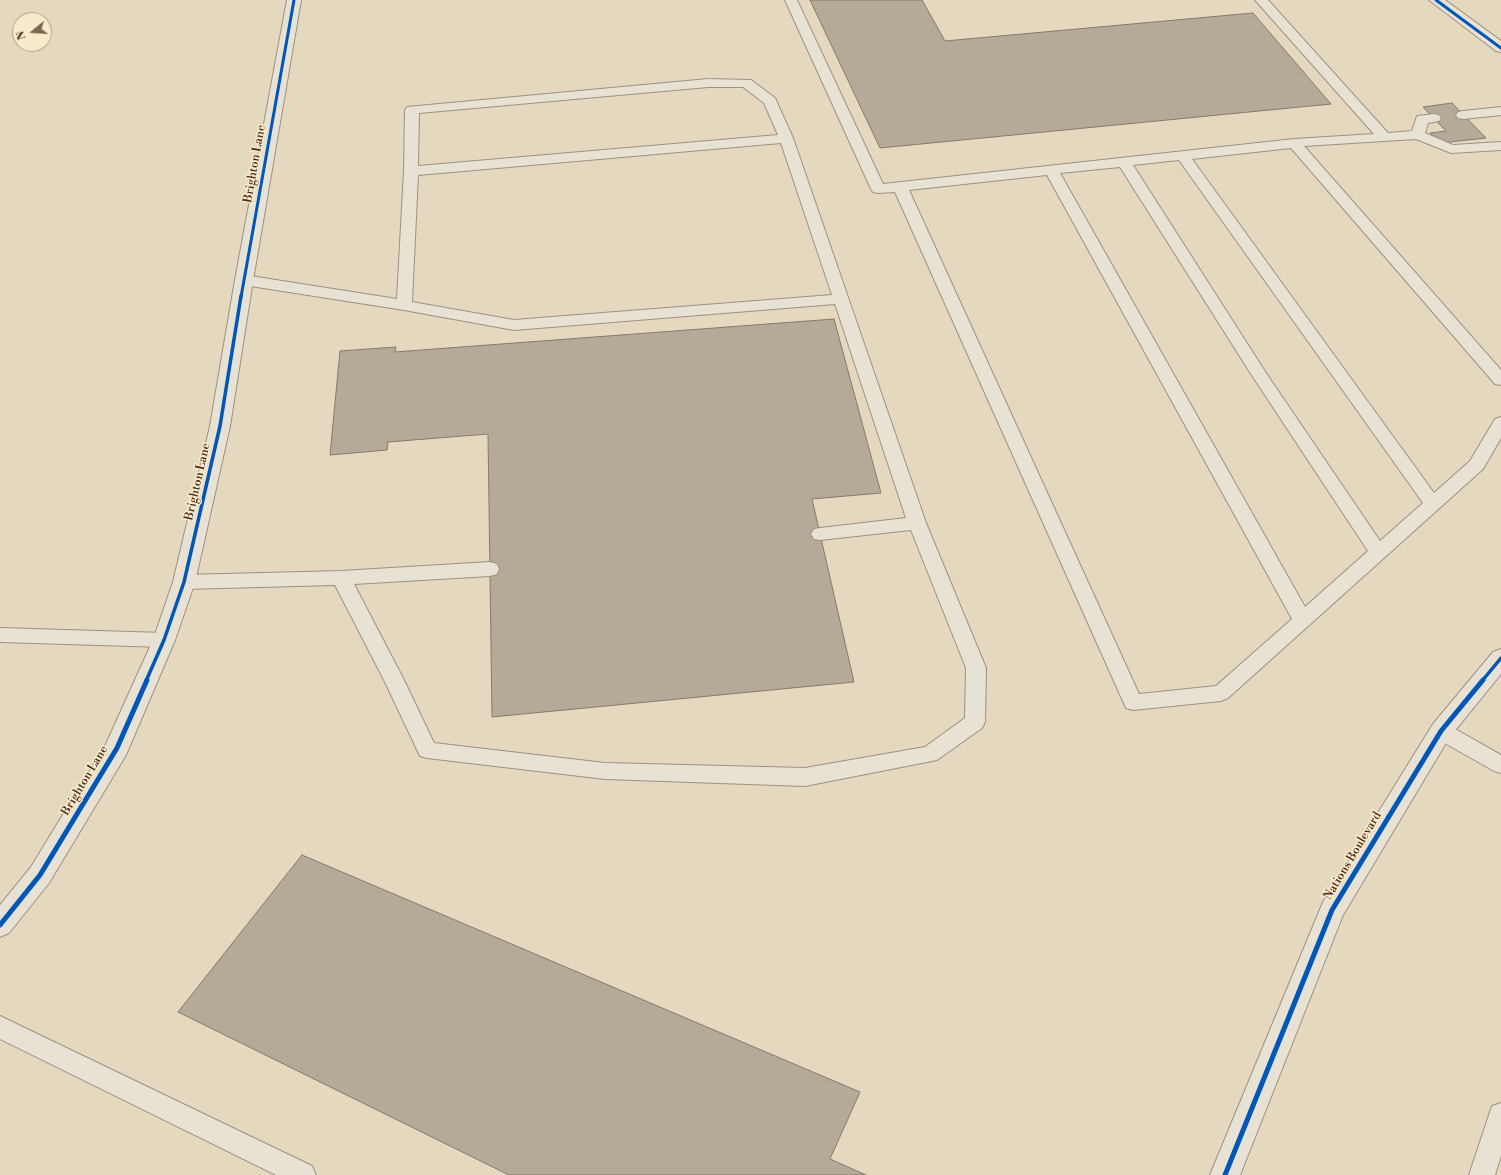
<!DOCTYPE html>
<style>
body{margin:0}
#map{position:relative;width:1501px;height:1175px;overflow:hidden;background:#e4d8be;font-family:"Libre Bodoni",serif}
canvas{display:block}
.north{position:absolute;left:12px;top:12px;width:40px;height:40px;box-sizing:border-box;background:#f8eaca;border:1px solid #b29c82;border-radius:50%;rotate:252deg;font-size:11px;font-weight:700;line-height:16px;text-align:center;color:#482716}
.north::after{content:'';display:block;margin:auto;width:14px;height:18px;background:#7f6551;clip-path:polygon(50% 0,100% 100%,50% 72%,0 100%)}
</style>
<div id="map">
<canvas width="1501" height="1175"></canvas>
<div class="north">N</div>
</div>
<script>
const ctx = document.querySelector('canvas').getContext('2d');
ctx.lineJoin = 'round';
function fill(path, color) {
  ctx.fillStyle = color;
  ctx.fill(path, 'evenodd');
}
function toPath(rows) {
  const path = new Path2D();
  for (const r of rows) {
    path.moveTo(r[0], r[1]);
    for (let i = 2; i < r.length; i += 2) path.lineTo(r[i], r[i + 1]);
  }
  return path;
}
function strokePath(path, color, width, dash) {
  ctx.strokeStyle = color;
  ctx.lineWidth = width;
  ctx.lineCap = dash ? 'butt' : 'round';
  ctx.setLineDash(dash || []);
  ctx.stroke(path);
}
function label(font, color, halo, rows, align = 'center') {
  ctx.font = font + ' "Libre Bodoni",serif';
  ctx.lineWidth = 3;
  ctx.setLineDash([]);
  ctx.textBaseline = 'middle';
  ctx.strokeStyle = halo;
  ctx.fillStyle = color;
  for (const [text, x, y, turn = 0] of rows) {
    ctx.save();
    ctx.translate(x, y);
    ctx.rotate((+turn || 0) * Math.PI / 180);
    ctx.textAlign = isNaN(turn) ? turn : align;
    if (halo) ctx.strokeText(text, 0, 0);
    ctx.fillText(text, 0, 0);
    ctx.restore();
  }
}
const building = toPath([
 [810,0,922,0,945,41,1253,13,1331,104,880,148,810,0],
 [1452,103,1486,138,1441,143,1430,133,1446,131,1423,107,1452,103],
 [834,319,881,493,812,499,854,682,492,717,488,434,388,442,387,450,330,455,340,351,396,347,395,352,834,319],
 [302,855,860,1092,830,1159,866,1175,509,1175,178,1012,302,855]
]);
const service = toPath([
 [785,0,797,0,883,184,1294,139,1374,134,1255,0,1268,0,1388,133,1412,131,1417,116,1434,114,1439,115,1441,118,1439,121,1428,123,1425,133,1453,145,1501,142,1501,150,1451,153,1416,139,1304,146,1501,370,1501,385,1495,384,1291,148,1192,159,1434,493,1470,461,1495,419,1501,417,1501,438,1483,469,1228,698,1221,701,1133,710,1126,708,895,192,878,193,873,192,871,189,785,0],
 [1179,160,1423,503,1380,541,1266,373,1133,165,1179,160],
 [1120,167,1251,374,1368,551,1305,607,1060,173,1120,167],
 [1047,175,1292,619,1216,686,1139,694,909,190,1047,175],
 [708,79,751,80,775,98,793,138,926,523,986,668,985,722,982,728,937,760,805,786,605,779,427,758,420,756,384,680,335,585,184,589,177,587,175,582,177,577,184,575,341,571,490,562,497,564,499,569,497,574,490,576,354,584,404,680,434,743,605,763,805,768,925,747,965,718,966,668,911,530,820,540,814,539,811,534,814,529,820,528,906,518,835,304,514,330,404,310,244,285,239,283,236,280,239,277,244,275,397,299,404,171,405,110,407,107,708,79],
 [708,87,743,87,764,103,778,135,418,166,419,113,708,87],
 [781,143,832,295,514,320,412,302,418,175,781,143],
 [1501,107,1501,115,1463,119,1458,118,1456,115,1458,112,1463,111,1501,107],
 [0,628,164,633,171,635,174,640,171,645,164,647,0,642,0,628],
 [1441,723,1448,725,1501,755,1501,773,1494,771,1434,737,1431,731,1434,725,1441,723],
 [0,1016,312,1166,316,1175,276,1175,0,1039,0,1016],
 [1501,1103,1501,1156,1495,1175,1469,1175,1492,1106,1501,1103]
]);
const minor = toPath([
 [287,0,301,0,253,280,230,426,195,582,175,640,126,755,49,883,9,933,0,937,0,905,31,867,106,744,153,640,173,582,210,426,235,280,287,0],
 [1429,0,1445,0,1501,41,1501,52,1496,51,1429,0],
 [1501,649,1501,674,1449,738,1343,915,1240,1175,1210,1175,1323,902,1433,724,1493,652,1501,649]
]);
const cyclewayFar2 = toPath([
 [1436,0,1501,48],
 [241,297,294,0]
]);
const cyclewayFar1 = toPath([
 [146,681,164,640,184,582,220,426,241,296],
 [1482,681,1501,658]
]);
const cycleway = toPath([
 [0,925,40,875,117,748,147,680],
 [1225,1175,1332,910,1441,731,1483,680]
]);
const streetNames = [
 ["Brighton Lane",255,164,-80],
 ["Brighton Lane",198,482,-77],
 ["Brighton Lane",85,781,-59],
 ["Nations Boulevard",1353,856,-59]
];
fill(building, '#b5aa98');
strokePath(building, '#85796a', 1);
strokePath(service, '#9c9180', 2);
strokePath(minor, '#9c9180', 2);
fill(service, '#e8e2d5');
fill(minor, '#e8e2d5');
strokePath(cyclewayFar2, '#0057b8', 3);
strokePath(cyclewayFar1, '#0057b8', 3.5);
strokePath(cycleway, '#0057b8', 5);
label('12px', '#482716', '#f8eaca', streetNames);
</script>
